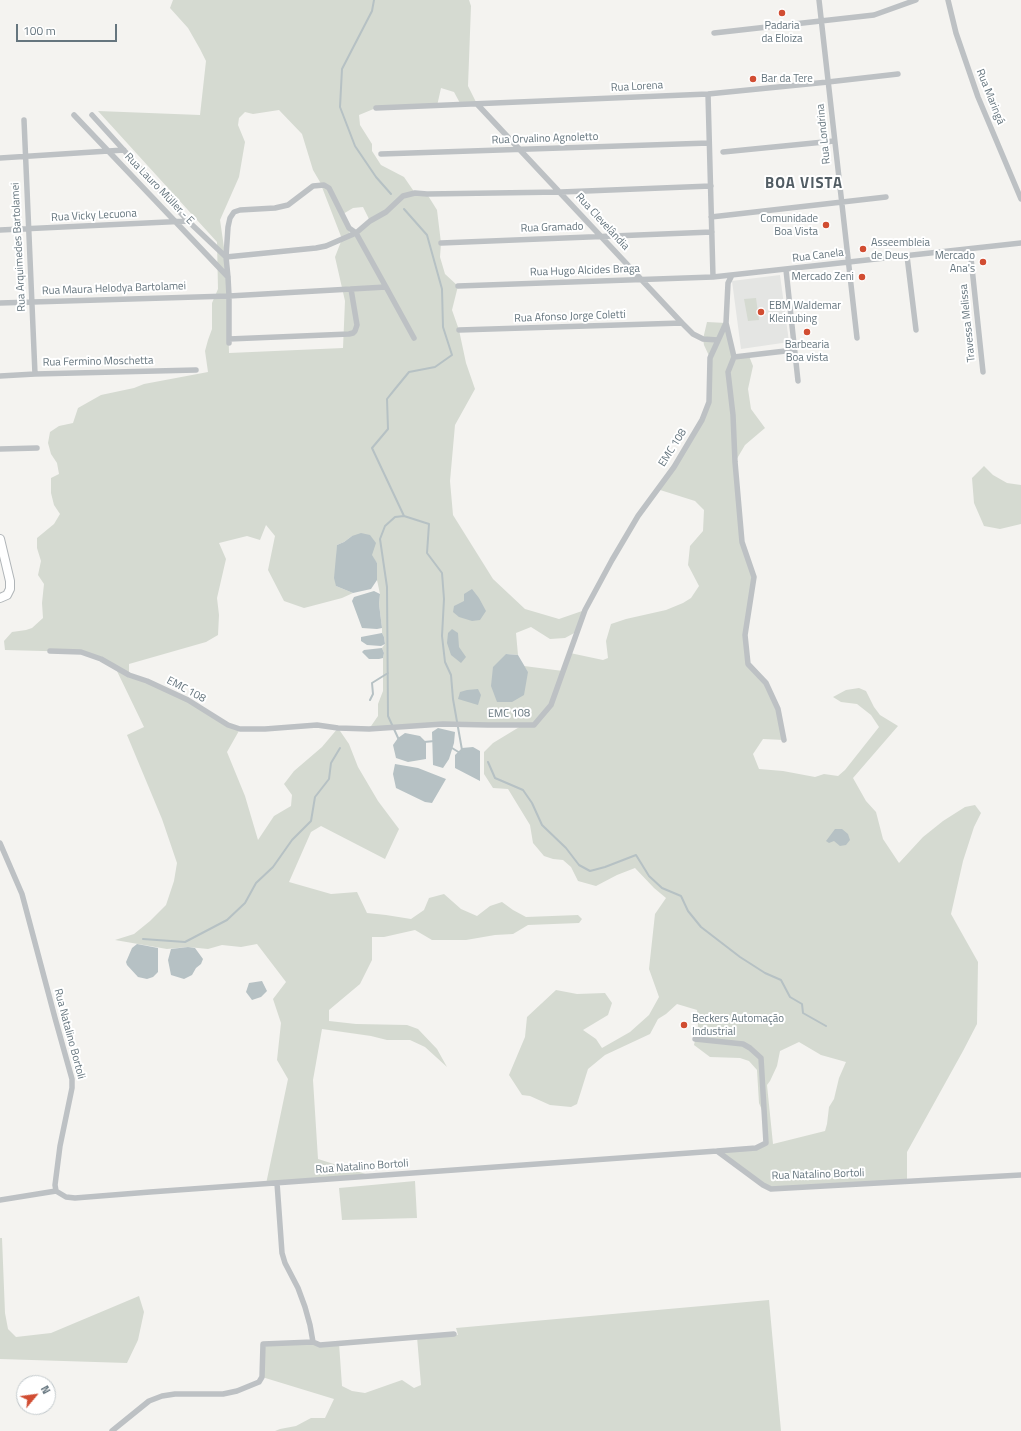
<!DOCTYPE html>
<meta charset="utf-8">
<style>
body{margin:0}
#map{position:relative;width:1021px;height:1431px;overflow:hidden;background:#f4f3f0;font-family:"Titillium Web",sans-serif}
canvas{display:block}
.north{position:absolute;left:16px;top:1375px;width:40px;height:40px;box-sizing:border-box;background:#fff;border:1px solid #c1c8cb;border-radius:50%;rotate:61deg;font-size:11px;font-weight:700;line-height:16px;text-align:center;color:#65757e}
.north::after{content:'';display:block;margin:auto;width:14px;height:18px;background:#d14d32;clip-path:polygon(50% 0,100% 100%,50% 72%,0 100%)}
.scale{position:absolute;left:16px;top:24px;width:101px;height:18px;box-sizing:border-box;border:2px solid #65757e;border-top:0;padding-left:5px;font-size:12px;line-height:14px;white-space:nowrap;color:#65757e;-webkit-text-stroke:3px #fff;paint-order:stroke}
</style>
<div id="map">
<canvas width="1021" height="1431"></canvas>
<div class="north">N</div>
<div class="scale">100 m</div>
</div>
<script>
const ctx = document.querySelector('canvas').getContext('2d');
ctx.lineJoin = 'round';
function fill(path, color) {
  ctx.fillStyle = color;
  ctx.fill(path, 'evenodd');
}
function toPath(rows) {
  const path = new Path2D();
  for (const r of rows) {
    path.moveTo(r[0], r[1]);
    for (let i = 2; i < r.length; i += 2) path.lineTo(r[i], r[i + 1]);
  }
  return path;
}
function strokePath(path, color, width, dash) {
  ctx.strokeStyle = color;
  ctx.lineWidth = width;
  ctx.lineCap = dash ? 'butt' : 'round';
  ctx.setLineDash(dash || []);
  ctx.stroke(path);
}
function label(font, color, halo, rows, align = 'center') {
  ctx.font = font + ' "Titillium Web",sans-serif';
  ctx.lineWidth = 4;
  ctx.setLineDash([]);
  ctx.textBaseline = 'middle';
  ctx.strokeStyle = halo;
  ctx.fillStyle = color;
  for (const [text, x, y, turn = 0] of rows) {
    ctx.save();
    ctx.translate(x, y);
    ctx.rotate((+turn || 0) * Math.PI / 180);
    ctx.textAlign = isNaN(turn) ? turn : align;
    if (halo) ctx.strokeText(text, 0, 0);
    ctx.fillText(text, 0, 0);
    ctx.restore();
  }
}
const built = toPath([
 [780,275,789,342,741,349,732,281]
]);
const green = toPath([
 [173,0,469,0,471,6,468,86,477,104,461,105,454,92,441,88,437,106,376,108,359,115,360,125,372,144,372,151,381,165,404,177,415,193,427,194,437,210,441,243,440,257,445,274,458,286,452,310,459,330,466,363,475,389,455,425,450,481,453,515,493,579,525,609,559,619,585,610,578,631,565,638,550,639,531,627,516,633,518,655,506,654,528,672,524,666,563,671,570,653,603,660,608,658,606,641,611,624,626,619,666,610,683,603,691,598,699,586,688,565,690,546,703,531,704,510,695,501,657,489,674,467,709,402,710,358,704,345,703,339,707,322,726,323,734,357,749,356,753,366,748,389,751,409,765,428,745,445,735,462,742,542,754,577,745,635,748,664,766,683,778,709,784,740,763,739,753,754,759,769,783,771,815,777,824,774,838,776,845,770,879,727,871,715,857,704,841,702,833,697,846,690,859,688,866,691,874,707,880,715,898,726,853,778,866,801,876,812,883,839,899,863,923,837,943,821,965,807,975,805,981,813,974,827,963,861,951,914,978,962,977,1024,963,1051,907,1152,907,1181,771,1189,717,1151,756,1148,766,1143,764,1115,759,1103,757,1070,749,1061,740,1058,710,1057,694,1045,698,1026,697,1010,677,1004,666,1014,658,1019,650,1034,605,1055,588,1069,577,1104,571,1107,550,1105,530,1096,522,1095,509,1075,525,1037,527,1017,556,990,577,994,605,993,612,1003,608,1015,583,1030,596,1039,602,1048,630,1032,649,1015,659,997,649,969,655,914,666,898,654,888,635,868,617,875,596,886,578,881,571,867,563,860,553,859,544,856,533,843,530,825,508,789,493,788,484,774,484,752,493,743,521,726,488,725,369,729,378,716,378,704,383,691,383,658,384,653,382,648,385,644,384,637,382,633,382,628,379,604,380,594,377,580,377,563,352,536,344,542,337,545,336,586,353,593,342,598,304,608,284,601,268,570,275,536,266,525,260,540,247,536,219,543,226,559,217,598,219,615,218,635,206,642,129,664,129,675,147,681,240,729,227,752,245,796,258,840,274,816,291,806,292,795,284,784,294,771,322,747,338,728,349,744,358,767,378,801,399,829,385,859,321,826,311,832,289,882,331,894,357,892,367,913,386,915,411,919,424,910,429,898,444,894,461,909,477,916,490,906,502,902,513,910,526,917,578,915,582,919,579,923,528,925,513,934,495,935,466,940,432,940,415,930,384,937,372,937,372,960,360,984,329,1010,329,1021,356,1024,407,1025,418,1029,437,1049,447,1067,425,1047,410,1040,387,1040,371,1036,322,1029,313,1080,318,1159,372,1176,266,1184,288,1079,277,1060,281,1023,273,999,286,982,257,944,241,947,222,945,208,949,188,947,167,949,115,940,134,934,150,921,166,905,174,881,177,863,162,819,127,735,144,727,115,667,81,652,5,650,4,641,12,632,26,630,32,628,43,618,42,603,44,584,38,575,41,561,37,548,37,538,54,524,60,514,54,505,51,493,51,478,59,474,57,463,51,454,48,443,50,432,59,426,73,423,78,408,101,395,134,388,144,384,208,372,205,351,208,340,212,329,212,303,218,289,217,242,98,111,200,115,206,61,200,49,188,28,170,8],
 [279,110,302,134,313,170,320,182,342,239,335,257,345,301,343,348,229,353,227,268,220,220,239,177,245,142,238,125,239,118,245,112,253,114],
 [363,207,370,221,351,235,344,222,343,214,353,208],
 [799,1042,821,1055,846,1062,839,1078,834,1099,829,1107,827,1124,825,1131,773,1144,767,1085,770,1081,777,1066,780,1051],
 [756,298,759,320,748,321,744,299],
 [984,466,993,475,1007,483,1021,485,1021,524,1000,529,984,526,974,503,972,478],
 [415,1181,417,1218,342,1220,339,1188],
 [0,1238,2,1238,5,1313,8,1329,16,1337,51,1333,139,1296,144,1312,138,1340,127,1363,0,1359],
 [769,1300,781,1431,275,1431,280,1429,296,1426,311,1418,325,1418,334,1399,262,1377,263,1344,339,1343,342,1386,352,1391,365,1393,402,1380,414,1388,421,1385,417,1337,454,1334,458,1335,456,1328]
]);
const water = toPath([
 [361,533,370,535,376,543,372,555,377,563,377,580,371,589,353,593,336,586,334,578,337,545,344,542,352,536],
 [472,589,479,598,486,611,480,620,472,621,459,617,453,612,454,606,464,601,464,594],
 [374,591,380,594,379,604,382,628,377,629,362,628,352,601,354,597],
 [452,629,458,633,459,647,466,657,461,663,451,655,447,643,448,633],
 [382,633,384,637,385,644,381,646,367,645,361,641,361,637],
 [382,648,384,653,383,658,379,659,369,659,362,652,364,650],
 [506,654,518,655,528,672,524,695,512,702,497,702,491,686,493,667],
 [478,689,481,695,478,705,458,699,460,692,467,690],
 [438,728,455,732,454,743,449,759,443,768,433,765,432,732],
 [405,733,420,736,426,742,426,759,408,762,396,758,393,745,398,738],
 [473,747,480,751,480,781,455,768,455,755,462,748],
 [395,764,418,768,446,779,432,803,425,802,396,788,393,774],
 [835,829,842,829,848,834,850,840,846,845,840,846,834,841,829,843,826,841],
 [137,944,158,948,158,972,153,977,147,979,138,977,127,965,126,962,132,948],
 [188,947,195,948,203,959,201,964,196,968,192,975,184,979,171,975,168,960,171,949],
 [262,981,267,991,261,997,252,1000,246,992,249,983]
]);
const stream = toPath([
 [374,0,372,11,342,69,340,107,355,146,376,177,391,194],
 [404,209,427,235,442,289,443,327,452,355,435,367,409,372,395,389,387,399,388,429,372,448,404,516,429,524,427,553,442,573,444,599,442,636,445,662,451,675,453,699,462,750],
 [370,700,373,694,372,683,388,673],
 [399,740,388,716,387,587,380,539,385,526,395,517,404,516],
 [424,742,435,741],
 [452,748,460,753],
 [488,762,495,778,523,790,532,803,542,825,566,848,579,865,590,871,605,867,636,855,649,876,662,888,681,896,688,911,701,927,740,957,765,973,781,980,790,997,802,1004,803,1013,826,1026],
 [143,939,185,942,227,920,245,903,256,883,273,867,292,840,311,821,315,797,329,779,331,763,340,748]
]);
const street = toPath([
 [819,0,857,338],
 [948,0,956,33,978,97,1021,199],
 [714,33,874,15,916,0],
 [708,94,713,277],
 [477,104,682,323,693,334,703,339,718,340],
 [376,108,708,94,828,82,898,74],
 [74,115,228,277],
 [92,115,188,221,226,257,316,248,326,246,356,233,370,221,386,212,403,196,415,193,427,194,561,192,711,186],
 [24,120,35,374],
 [723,152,834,141],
 [381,154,709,143],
 [0,158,124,150],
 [711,217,886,197],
 [0,230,188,221],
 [441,243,712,232],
 [970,249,983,372],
 [907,256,916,330],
 [786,270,798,381],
 [732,275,728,283,726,323,734,357,728,372,733,415,735,462,742,542,754,577,745,635,748,664,766,683,778,709,784,740],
 [458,286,713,277,1021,243],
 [386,287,414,338],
 [0,303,229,296,386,287,356,233,349,228,329,188,324,185,313,186,288,205,275,208,240,210,234,212,230,218,228,227,226,257,228,277,229,296,229,343],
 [459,330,682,323],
 [229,339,349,334,353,333,355,331,357,325,351,289],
 [734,357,794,350],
 [0,376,35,374,196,370],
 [0,449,37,448],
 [50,651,81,652,101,659,129,675,147,681,188,700,228,725,240,729,265,729,317,725,338,728,369,729,443,724,488,725,534,725,551,705,585,610,612,560,638,516,674,467,702,420,709,402,710,358,726,323],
 [0,843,22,894,55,1018,72,1079,72,1088,60,1146,55,1185,56,1191],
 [695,1039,743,1044,750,1048,761,1058,766,1143,756,1148,717,1151],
 [56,1191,66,1197,75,1198,150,1192,717,1151,763,1185,771,1189,1021,1175],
 [0,1200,56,1191],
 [313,1342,320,1345,454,1334],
 [112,1431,149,1401,162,1396,175,1394,223,1394,237,1391,259,1382,262,1377,263,1344,313,1342,310,1325,305,1307,298,1288,285,1263,282,1253,277,1183]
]);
const secondary = toPath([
 [0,539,10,581,10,589,7,595,0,598]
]);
const markers = [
 [782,13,4,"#d14d32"],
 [753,79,4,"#d14d32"],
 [826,225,4,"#d14d32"],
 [863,249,4,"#d14d32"],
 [983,262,4,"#d14d32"],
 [862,277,4,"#d14d32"],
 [761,312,4,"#d14d32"],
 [807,332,4,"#d14d32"],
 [684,1025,4,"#d14d32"]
];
const poiNames = [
 ["Padaria",782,26,"center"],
 ["da Eloiza",782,39,"center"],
 ["Bar da Tere",761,79],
 ["Comunidade",818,219,"right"],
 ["Boa Vista",818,232,"right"],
 ["Asseembleia",871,243],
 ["de Deus",871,256],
 ["Mercado",975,256,"right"],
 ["Ana's",975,269,"right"],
 ["Mercado Zeni",854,277,"right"],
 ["EBM Waldemar",769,306],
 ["Kleinubing",769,319],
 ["Barbearia",807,345,"center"],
 ["Boa vista",807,358,"center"],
 ["Beckers Automação",692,1019],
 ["Industrial",692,1032]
];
const streetNames = [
 ["Rua Lorena",637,87,-3],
 ["Rua Maringá",990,97,68],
 ["Rua Londrina",824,134,-96],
 ["Rua Orvalino Agnoletto",545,139,-2],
 ["Rua Lauro Müller - E",159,189,46],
 ["Rua Vicky Lecuona",94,216,-3],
 ["Rua Clevelândia",602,222,47],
 ["Rua Gramado",552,228,-2],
 ["Rua Arquimedes Bartolamei",19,247,-93],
 ["Rua Canela",818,256,-7],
 ["Rua Hugo Alcides Braga",585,271,-2],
 ["Rua Maura Helodya Bartolamei",114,289,-2],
 ["Rua Afonso Jorge Coletti",570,317,-2],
 ["Travessa Melissa",968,323,-96],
 ["Rua Fermino Moschetta",98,362,-1],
 ["EMC 108",673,448,-58],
 ["EMC 108",186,690,28],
 ["EMC 108",509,714,-1],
 ["Rua Natalino Bortoli",69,1034,75],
 ["Rua Natalino Bortoli",362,1167,-4],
 ["Rua Natalino Bortoli",818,1175,-2]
];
const districtNames = [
 ["BOA VISTA",804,184]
];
fill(built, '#e4e5e3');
fill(green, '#d5dad1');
fill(water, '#b6c1c4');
strokePath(stream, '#b6c1c4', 2);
strokePath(secondary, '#b0b5b8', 10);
strokePath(street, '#bdc1c4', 5.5);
strokePath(secondary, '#fff', 8);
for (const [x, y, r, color] of markers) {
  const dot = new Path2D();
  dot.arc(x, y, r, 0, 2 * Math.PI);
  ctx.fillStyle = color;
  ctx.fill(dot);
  strokePath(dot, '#fff', 1.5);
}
label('11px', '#65757e', '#fff', poiNames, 'left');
label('11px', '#65757e', '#fff', streetNames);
ctx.letterSpacing = '1px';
label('bold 15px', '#525d64', '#fff', districtNames);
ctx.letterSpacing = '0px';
</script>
